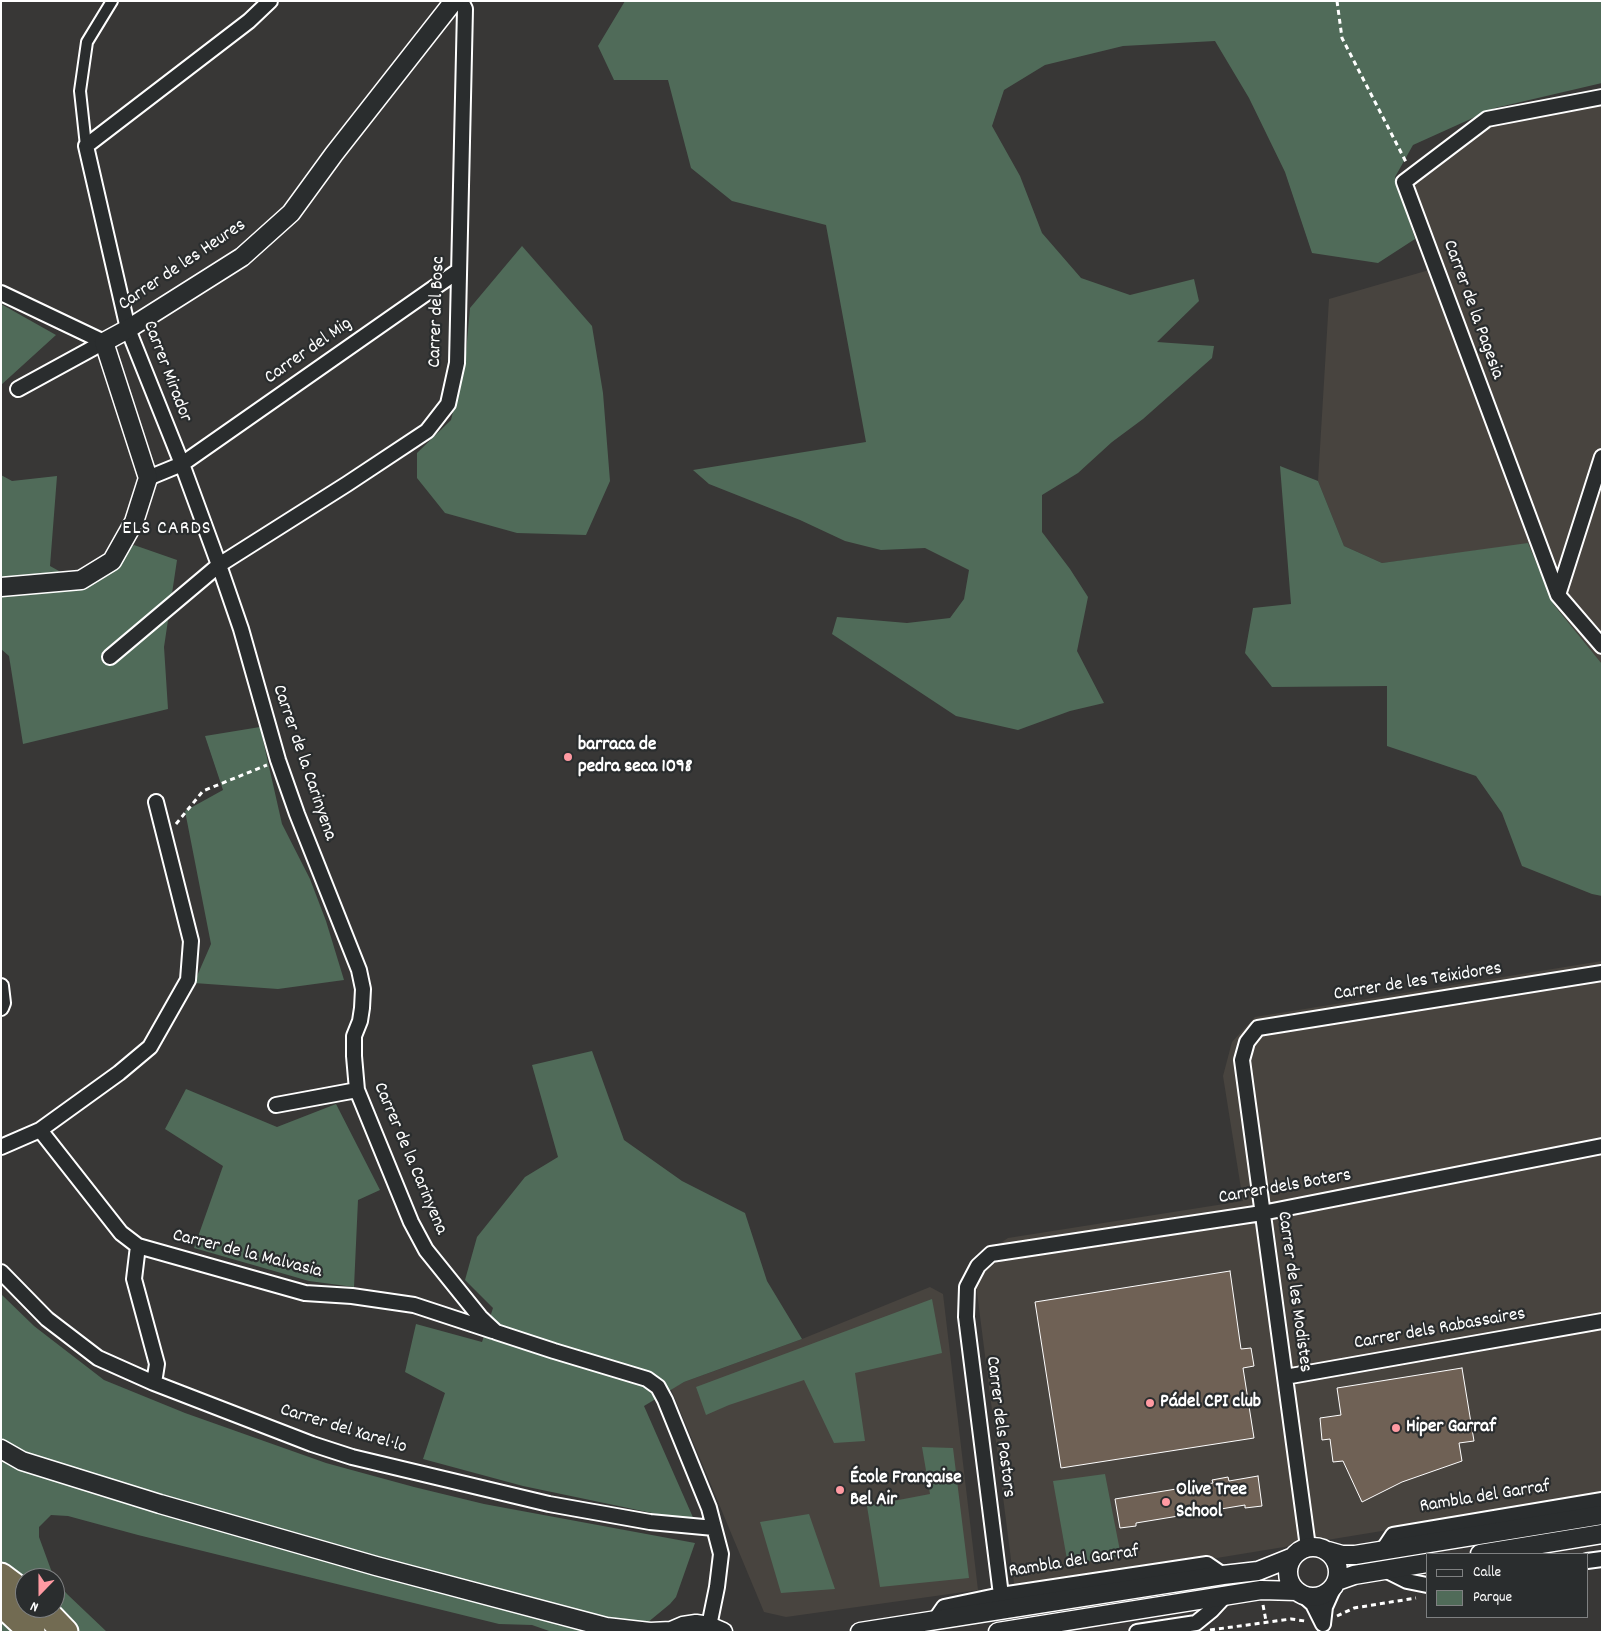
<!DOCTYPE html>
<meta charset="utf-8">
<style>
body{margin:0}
#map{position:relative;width:1603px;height:1633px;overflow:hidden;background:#383736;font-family:Dekko,sans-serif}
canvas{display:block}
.frame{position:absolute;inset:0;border:2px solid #fff;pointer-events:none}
.legend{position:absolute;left:1426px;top:1553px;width:162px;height:65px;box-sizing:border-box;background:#2a2d2e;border:1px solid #7f8182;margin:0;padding:6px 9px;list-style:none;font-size:15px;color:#fff}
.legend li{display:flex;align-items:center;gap:10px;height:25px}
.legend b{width:25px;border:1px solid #7f8182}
.north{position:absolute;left:15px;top:1568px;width:50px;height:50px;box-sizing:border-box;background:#2a2d2e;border:1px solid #7f8182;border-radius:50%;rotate:202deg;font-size:14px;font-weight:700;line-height:20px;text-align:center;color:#fff}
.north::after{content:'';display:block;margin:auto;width:18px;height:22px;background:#ff9aa2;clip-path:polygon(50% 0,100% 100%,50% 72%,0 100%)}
</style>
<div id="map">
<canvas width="1603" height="1633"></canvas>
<div class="frame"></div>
<ul class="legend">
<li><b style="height:6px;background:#2a2d2e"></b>Calle</li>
<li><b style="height:14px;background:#506b59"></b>Parque</li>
</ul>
<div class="north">N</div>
</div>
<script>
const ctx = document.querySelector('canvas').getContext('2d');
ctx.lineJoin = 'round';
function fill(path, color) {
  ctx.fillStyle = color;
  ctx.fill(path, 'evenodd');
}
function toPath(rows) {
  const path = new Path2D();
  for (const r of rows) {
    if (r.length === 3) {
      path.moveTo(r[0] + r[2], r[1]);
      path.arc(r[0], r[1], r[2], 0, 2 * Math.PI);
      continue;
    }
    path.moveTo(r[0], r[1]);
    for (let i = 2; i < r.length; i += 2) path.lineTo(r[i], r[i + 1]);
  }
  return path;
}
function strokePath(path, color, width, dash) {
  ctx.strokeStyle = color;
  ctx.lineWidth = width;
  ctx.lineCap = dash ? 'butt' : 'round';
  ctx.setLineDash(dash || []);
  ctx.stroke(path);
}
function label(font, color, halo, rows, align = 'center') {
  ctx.font = font + ' Dekko,sans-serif';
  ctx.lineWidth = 4.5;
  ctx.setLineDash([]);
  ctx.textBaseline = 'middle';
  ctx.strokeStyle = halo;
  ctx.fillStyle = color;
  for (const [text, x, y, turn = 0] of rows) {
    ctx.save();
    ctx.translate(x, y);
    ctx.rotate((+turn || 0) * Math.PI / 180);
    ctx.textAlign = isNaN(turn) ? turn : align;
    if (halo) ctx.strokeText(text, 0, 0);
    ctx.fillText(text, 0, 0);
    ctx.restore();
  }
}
const built = toPath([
 [1602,103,1602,664,1554,605,1528,544,1382,563,1344,546,1318,481,1329,299,1443,266,1412,183,1490,124],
 [1602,961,1602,1495,1015,1591,973,1261,1008,1238,1243,1201,1223,1076,1232,1042,1255,1017],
 [930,1287,943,1294,978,1590,786,1617,764,1612,671,1389,684,1382,802,1339]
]);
const green = toPath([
 [625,1,1602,1,1602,83,1495,108,1413,145,1395,177,1415,239,1378,263,1312,253,1285,172,1249,98,1215,41,1123,46,1045,65,1004,90,992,126,1020,176,1042,233,1081,278,1130,295,1194,279,1199,301,1157,342,1214,346,1212,358,1143,419,1112,442,1078,473,1042,495,1042,532,1070,569,1088,597,1077,651,1104,703,1070,711,1018,730,956,716,832,634,837,617,907,623,950,618,964,599,969,570,925,548,881,550,845,541,800,520,709,484,693,470,866,442,826,225,732,201,691,168,668,80,614,80,598,46],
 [522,246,592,326,603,393,610,481,586,535,517,533,445,513,417,478,417,453,451,420,465,364,470,308],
 [1,304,56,335,1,385],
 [1280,466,1318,481,1344,546,1382,563,1528,543,1554,605,1602,664,1602,896,1592,894,1522,866,1502,813,1476,776,1387,746,1387,686,1272,687,1245,653,1253,608,1291,604],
 [1,475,12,481,57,476,50,566,86,586,134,545,177,560,164,647,168,709,23,744,9,656,1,649],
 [260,727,282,824,310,879,326,921,344,980,278,989,194,983,211,944,185,811,223,790,205,736],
 [592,1051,624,1140,682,1181,745,1213,767,1281,802,1339,684,1382,644,1406,695,1522,523,1486,423,1459,445,1393,405,1372,416,1324,482,1342,493,1308,465,1280,477,1237,525,1177,558,1157,532,1065],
 [186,1089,277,1127,336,1104,380,1190,358,1200,354,1287,309,1281,194,1248,223,1166,165,1129],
 [1,1294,34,1326,104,1380,185,1413,326,1463,414,1487,484,1504,695,1543,676,1597,670,1604,647,1623,640,1632,552,1632,532,1625,499,1624,138,1535,68,1516,51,1515,39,1527,39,1537,54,1578,25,1578,25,1608,55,1608,55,1580,67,1594,107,1632,1,1632],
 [932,1299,942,1353,855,1373,865,1441,834,1443,804,1380,729,1405,706,1415,696,1387],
 [922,1447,953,1448,969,1578,880,1587,867,1506,930,1494],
 [1105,1474,1121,1556,1068,1565,1053,1481],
 [809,1514,835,1589,781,1593,760,1522]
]);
const building = toPath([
 [1230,1271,1241,1349,1251,1348,1254,1366,1243,1368,1254,1438,1061,1468,1035,1302,1230,1271],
 [1462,1368,1474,1441,1459,1443,1462,1461,1402,1482,1362,1502,1343,1461,1333,1462,1330,1439,1322,1440,1320,1418,1341,1415,1337,1388,1462,1368],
 [1258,1476,1262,1506,1245,1508,1245,1505,1136,1523,1136,1526,1120,1528,1115,1499,1213,1483,1212,1480,1228,1477,1229,1481,1258,1476]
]);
const path = toPath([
 [1337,1,1342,38,1407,164],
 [176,824,203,791,267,765],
 [1263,1605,1266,1621],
 [1337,1616,1354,1608,1416,1598],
 [1210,1630,1291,1619,1305,1621]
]);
const pedestrian = toPath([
 [86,146,80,91,87,42,112,1]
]);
const minor = toPath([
 [270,1,249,21,86,146,128,329,182,464,219,565,241,629,278,760,297,814,359,970,363,989,362,1008,360,1021,354,1036,354,1056,357,1090,411,1222,426,1250,480,1317,496,1332,554,1351,647,1379,658,1387,665,1400,709,1508,721,1554,717,1587,709,1626],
 [1602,97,1487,119,1404,182,1558,595,1602,646],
 [1,293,104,342],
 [18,389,104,342],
 [148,478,182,464,458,271],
 [1558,595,1602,457],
 [110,657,219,565,347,484,427,431,448,404,457,363,465,9,461,1],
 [1,986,3,1003,1,1008],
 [276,1105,357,1090],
 [40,1130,121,1233,138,1246,305,1293,352,1296,414,1305,493,1331],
 [1,1147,40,1130,119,1073,150,1047,188,980,191,941,156,802],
 [138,1246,134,1279,157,1364,154,1383],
 [1,1272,47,1319,98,1358,154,1383,312,1444,352,1457,549,1504,650,1522,714,1528],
 [1285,1377,1602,1321],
 [1308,1547,1242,1060,1247,1042,1258,1028,1602,973],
 [1383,1550,1393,1535,1602,1500],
 [1587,1561,1602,1559],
 [1385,1570,1407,1581,1427,1585],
 [1001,1595,966,1317,967,1287,978,1266,991,1254,1262,1213,1602,1146],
 [1304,1596,1313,1604,1323,1624],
 [935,1620,944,1607,1001,1595,1207,1564,1223,1575],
 [1323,1624,1325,1607,1333,1589],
 [1137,1632,1196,1623,1212,1610,1225,1596]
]);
const tertiary = toPath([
 [1,587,81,580,112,561,134,522,148,478,104,342,128,329,242,257,291,213,334,154,454,1],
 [1,1449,22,1461,160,1504,376,1566,606,1627,650,1632,671,1631],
 [1313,1572,25],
 [1328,1551,1342,1555,1355,1555,1602,1515],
 [1480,1554,1602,1534],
 [1337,1581,1354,1575,1427,1563],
 [669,1632,683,1626,696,1624,709,1626,723,1632],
 [860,1632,1223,1575,1258,1571,1293,1557],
 [998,1632,1261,1590,1297,1591]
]);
const motorway = toPath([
 [1,1576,25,1594],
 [1,1603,32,1632],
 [42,1608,65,1632]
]);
const markers = [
 [568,757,5,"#ff9aa2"],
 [1150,1403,5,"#ff9aa2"],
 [1396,1428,5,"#ff9aa2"],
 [840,1490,5,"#ff9aa2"],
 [1166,1502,5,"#ff9aa2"]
];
const streetNames = [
 ["Carrer de les Heures",183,266,-34],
 ["Carrer de la Pagesia",1472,310,70],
 ["Carrer del Bosc",438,312,-88],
 ["Carrer del Mig",309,352,-35],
 ["Carrer Mirador",166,372,69],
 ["Carrer de la Carinyena",303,763,71],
 ["Carrer de les Teixidores",1418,983,-9],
 ["Carrer de la Carinyena",409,1159,67],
 ["Carrer dels Boters",1285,1188,-10],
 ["Carrer de la Malvasia",247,1255,14],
 ["Carrer de les Modistes",1293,1292,82],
 ["Carrer dels Rabassaires",1440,1330,-10],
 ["Carrer dels Pastors",999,1427,83],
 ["Carrer del Xarel·lo",343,1430,17],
 ["Rambla del Garraf",1485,1498,-9],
 ["Rambla del Garraf",1074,1563,-9]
];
const poiNames = [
 ["barraca de",578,746],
 ["pedra seca 1098",578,768],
 ["Pádel CPI club",1160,1403],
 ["Hiper Garraf",1406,1428],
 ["École Française",850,1479],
 ["Bel Air",850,1501],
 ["Olive Tree",1176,1491],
 ["School",1176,1513]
];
const neighbourhoodNames = [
 ["ELS CARDS",167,530]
];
fill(built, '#48443f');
fill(green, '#506b59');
fill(building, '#6f6155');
strokePath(building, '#fff', 1);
strokePath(pedestrian, '#fff', 14);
strokePath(minor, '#fff', 18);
strokePath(tertiary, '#fff', 21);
strokePath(motorway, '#fff', 29);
strokePath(path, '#fff', 3, [5, 4]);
strokePath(pedestrian, '#2a2d2e', 10);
strokePath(minor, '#2a2d2e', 14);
strokePath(tertiary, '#2a2d2e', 18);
strokePath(motorway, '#726b52', 25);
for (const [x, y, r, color] of markers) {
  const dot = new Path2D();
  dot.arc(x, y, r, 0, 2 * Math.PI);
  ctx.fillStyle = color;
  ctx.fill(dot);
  strokePath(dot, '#2a2d2e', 2);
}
label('19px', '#fff', '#2a2d2e', streetNames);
label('bold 19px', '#fff', '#2a2d2e', poiNames, 'left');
ctx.letterSpacing = '1px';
label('20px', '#fff', '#2a2d2e', neighbourhoodNames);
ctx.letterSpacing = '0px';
</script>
